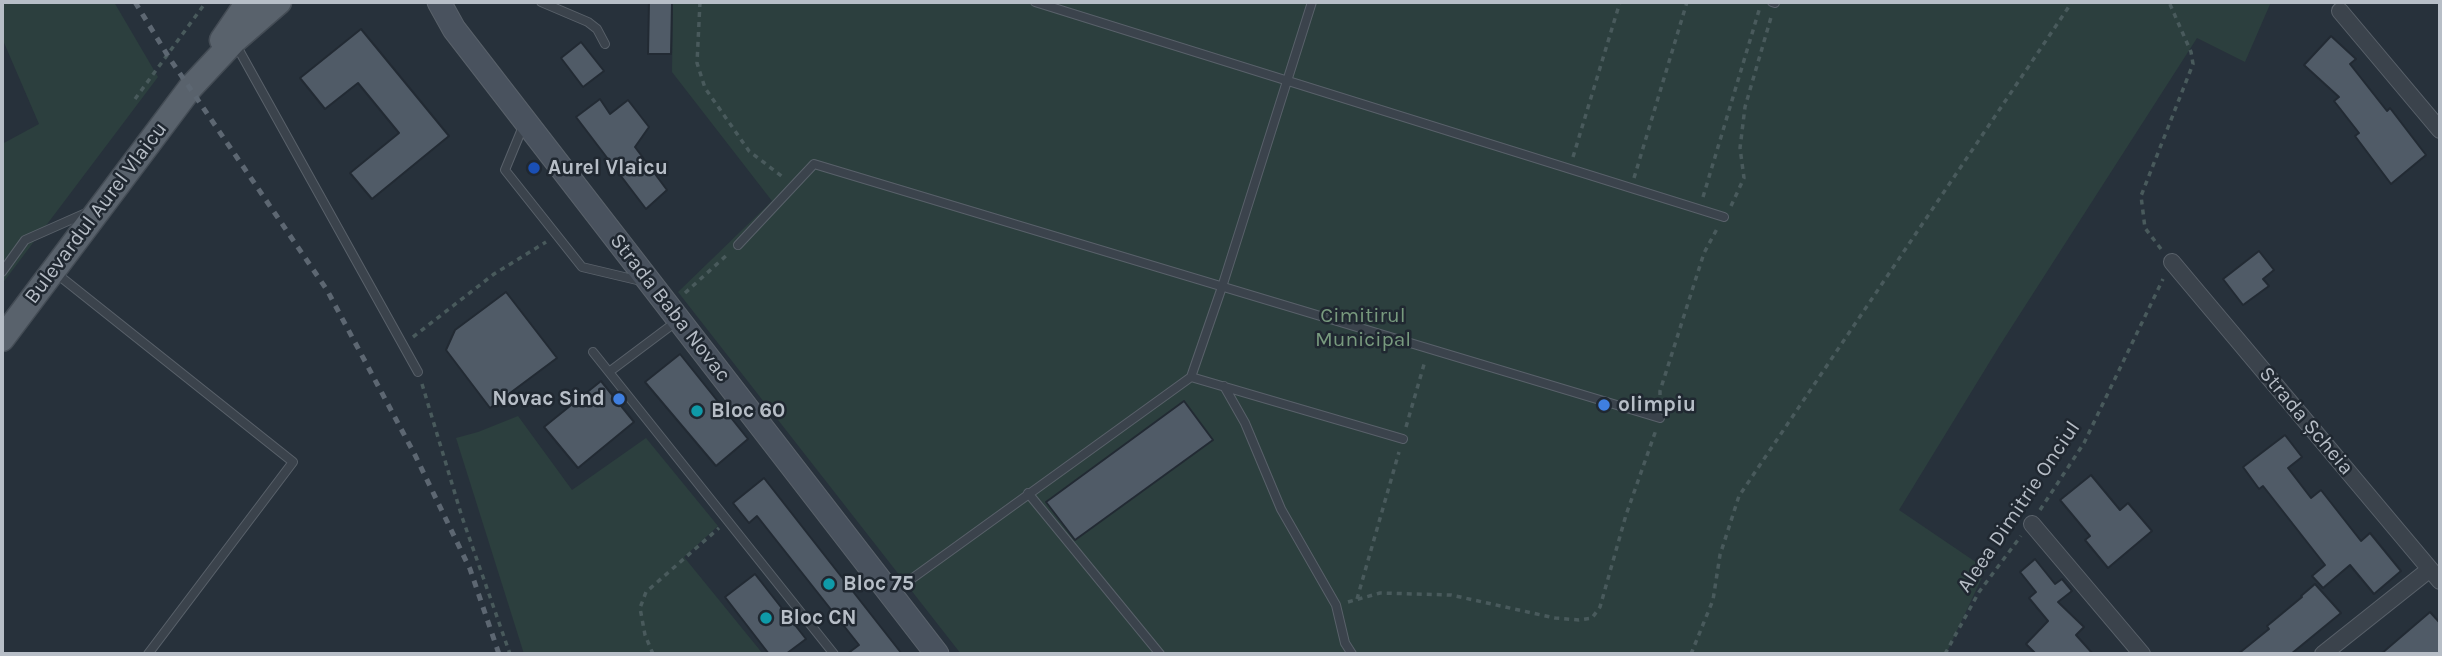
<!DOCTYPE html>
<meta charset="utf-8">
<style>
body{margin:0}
#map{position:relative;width:2442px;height:656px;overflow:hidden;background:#27313b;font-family:Karla,sans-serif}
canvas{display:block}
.frame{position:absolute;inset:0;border:4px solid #b7bec7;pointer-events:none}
</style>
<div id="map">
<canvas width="2442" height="656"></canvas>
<div class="frame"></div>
</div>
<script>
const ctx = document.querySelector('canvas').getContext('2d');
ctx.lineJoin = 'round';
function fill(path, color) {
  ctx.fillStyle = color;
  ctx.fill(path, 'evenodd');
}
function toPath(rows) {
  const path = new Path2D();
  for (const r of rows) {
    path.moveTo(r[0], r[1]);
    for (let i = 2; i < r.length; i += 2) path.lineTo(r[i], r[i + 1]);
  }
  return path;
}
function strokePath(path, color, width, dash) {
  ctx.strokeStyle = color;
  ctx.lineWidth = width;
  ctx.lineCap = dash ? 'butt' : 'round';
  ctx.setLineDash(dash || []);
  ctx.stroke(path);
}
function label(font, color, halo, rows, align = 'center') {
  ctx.font = font + ' Karla,sans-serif';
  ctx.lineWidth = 5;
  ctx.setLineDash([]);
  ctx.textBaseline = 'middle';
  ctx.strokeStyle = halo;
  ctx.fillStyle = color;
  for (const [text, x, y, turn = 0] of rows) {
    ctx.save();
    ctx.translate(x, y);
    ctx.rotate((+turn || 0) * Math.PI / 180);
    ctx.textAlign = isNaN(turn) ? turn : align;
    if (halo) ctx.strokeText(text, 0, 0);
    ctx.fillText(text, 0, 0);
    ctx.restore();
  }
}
const green = toPath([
 [2,2,114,2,158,77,2,284,2,144,39,124,2,38],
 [673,2,2271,2,2245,62,2197,38,2000,345,1899,510,1986,569,1946,654,961,654,678,292,772,201,672,72],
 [518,416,572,490,646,438,718,526,684,557,763,654,524,654,456,438,478,432]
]);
const building = toPath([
 [649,2,672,2,671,54,648,54,649,2],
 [361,29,449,136,372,199,350,173,399,133,358,83,325,109,300,78,361,29],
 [2331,36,2356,59,2350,64,2387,111,2390,108,2426,155,2391,184,2355,136,2359,133,2334,101,2339,97,2304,65,2331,36],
 [581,42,604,71,583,87,561,58,581,42],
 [600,99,610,114,628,100,649,127,635,147,667,190,646,209,576,117,600,99],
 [2259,251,2274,270,2263,279,2269,286,2243,305,2223,279,2259,251],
 [506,292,557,358,490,408,446,350,455,330,506,292],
 [680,354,748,439,716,466,645,382,680,354],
 [601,381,634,422,578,468,544,427,601,381],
 [1184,401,1213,440,1075,540,1046,502,1184,401],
 [2285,435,2302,457,2288,468,2311,498,2321,490,2361,541,2370,533,2401,571,2374,594,2350,565,2323,588,2312,576,2325,565,2263,486,2259,489,2243,467,2285,435],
 [2091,475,2120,510,2128,503,2152,531,2108,568,2085,540,2090,536,2060,500,2091,475],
 [764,478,902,654,847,654,859,645,757,516,749,523,733,503,764,478],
 [2035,559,2055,584,2062,579,2072,591,2058,602,2084,627,2076,635,2093,654,2036,654,2026,644,2048,621,2029,598,2036,592,2020,572,2035,559],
 [755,574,806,639,786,654,769,654,725,597,755,574],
 [2315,584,2341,613,2291,654,2238,654,2269,629,2267,626,2302,597,2301,596,2315,584],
 [2430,612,2440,623,2440,654,2381,654,2430,612]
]);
const path = toPath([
 [700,2,697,63,705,88,749,151,784,178],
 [135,99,206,2],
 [1573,157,1620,2],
 [1634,178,1687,2],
 [1703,197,1760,7],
 [1731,206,1744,178,1740,148,1745,107,1772,14],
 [2161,249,2145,228,2141,196,2193,64,2191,52,2169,2],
 [685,293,728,254],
 [413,337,494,274,546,242],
 [422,384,462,517,510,654],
 [1660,405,1660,391,1704,253,1718,227],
 [1406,427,1425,361],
 [2040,510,2084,443,2163,279],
 [1357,599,1399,452],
 [1348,602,1380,593,1451,595,1555,618,1579,620,1592,618,1600,607,1626,515,1656,430],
 [653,654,645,635,640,608,646,592,719,528],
 [1691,654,1713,600,1720,555,1739,496,2072,2],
 [1945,654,1979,592,2021,536]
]);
const lane = toPath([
 [541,2,588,22,597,29,605,44],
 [1035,2,1724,217],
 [1772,2,1775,3],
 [235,43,418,372],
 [524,124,505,170,582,267,641,281],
 [738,245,814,164,1660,418],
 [2,272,25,240,86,213],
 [57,274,293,462,148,654],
 [593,352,834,654],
 [609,372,677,321],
 [1191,377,1222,287,1312,2],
 [1224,386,1245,423,1281,509,1336,605,1345,643,1352,654],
 [1028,493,1160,654],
 [892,593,1191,377,1403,439]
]);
const street = toPath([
 [2340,11,2440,130],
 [2172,262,2440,581],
 [2032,524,2142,654],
 [2323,654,2430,569]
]);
const secondary = toPath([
 [439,2,454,29,937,654]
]);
const primary = toPath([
 [222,40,248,2],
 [2,339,191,87,234,41,279,2]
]);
const rail = toPath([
 [135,2,168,56,327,290,415,455,470,569,499,654]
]);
const markers = [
 [534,168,7,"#1a4fb4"],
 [619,399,7,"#3f7fe0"],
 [1604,405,7,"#3f7fe0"],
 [697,411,7,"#0f9aa8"],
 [829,584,7,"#0f9aa8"],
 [766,618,7,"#0f9aa8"]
];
const poiNames = [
 ["Aurel Vlaicu",548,168],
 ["Novac Sind",605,399,"right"],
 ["olimpiu",1618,405],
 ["Bloc 60",711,411],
 ["Bloc 75",843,584],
 ["Bloc CN",780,618]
];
const streetNames = [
 ["Bulevardul Aurel Vlaicu",96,213,-53],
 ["Strada Baba Novac",670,308,52],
 ["Strada Șcheia",2306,421,50],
 ["Aleea Dimitrie Onciul",2019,507,-56]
];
const parkNames = [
 ["Cimitirul",1363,316],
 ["Municipal",1363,340]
];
fill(green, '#2c3f3e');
fill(building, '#505b67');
strokePath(building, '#222a33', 2);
strokePath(lane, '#59616a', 10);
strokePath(street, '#59616a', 18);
strokePath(secondary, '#59616a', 25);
strokePath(primary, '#444c55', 27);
strokePath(path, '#495a5c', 3.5, [5, 5]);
strokePath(lane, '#3b434c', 8);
strokePath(street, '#3b434c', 16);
strokePath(secondary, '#49525e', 23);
strokePath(primary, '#59626c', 24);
strokePath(rail, '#5d6772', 5, [7, 7]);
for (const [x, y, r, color] of markers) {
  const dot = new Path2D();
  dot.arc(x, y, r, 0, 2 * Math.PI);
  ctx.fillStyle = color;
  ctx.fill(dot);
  strokePath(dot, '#202831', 2.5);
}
label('bold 21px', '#b7bec7', '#202831', poiNames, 'left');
label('21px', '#b7bec7', '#202831', streetNames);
label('21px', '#789a7e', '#202831', parkNames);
</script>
